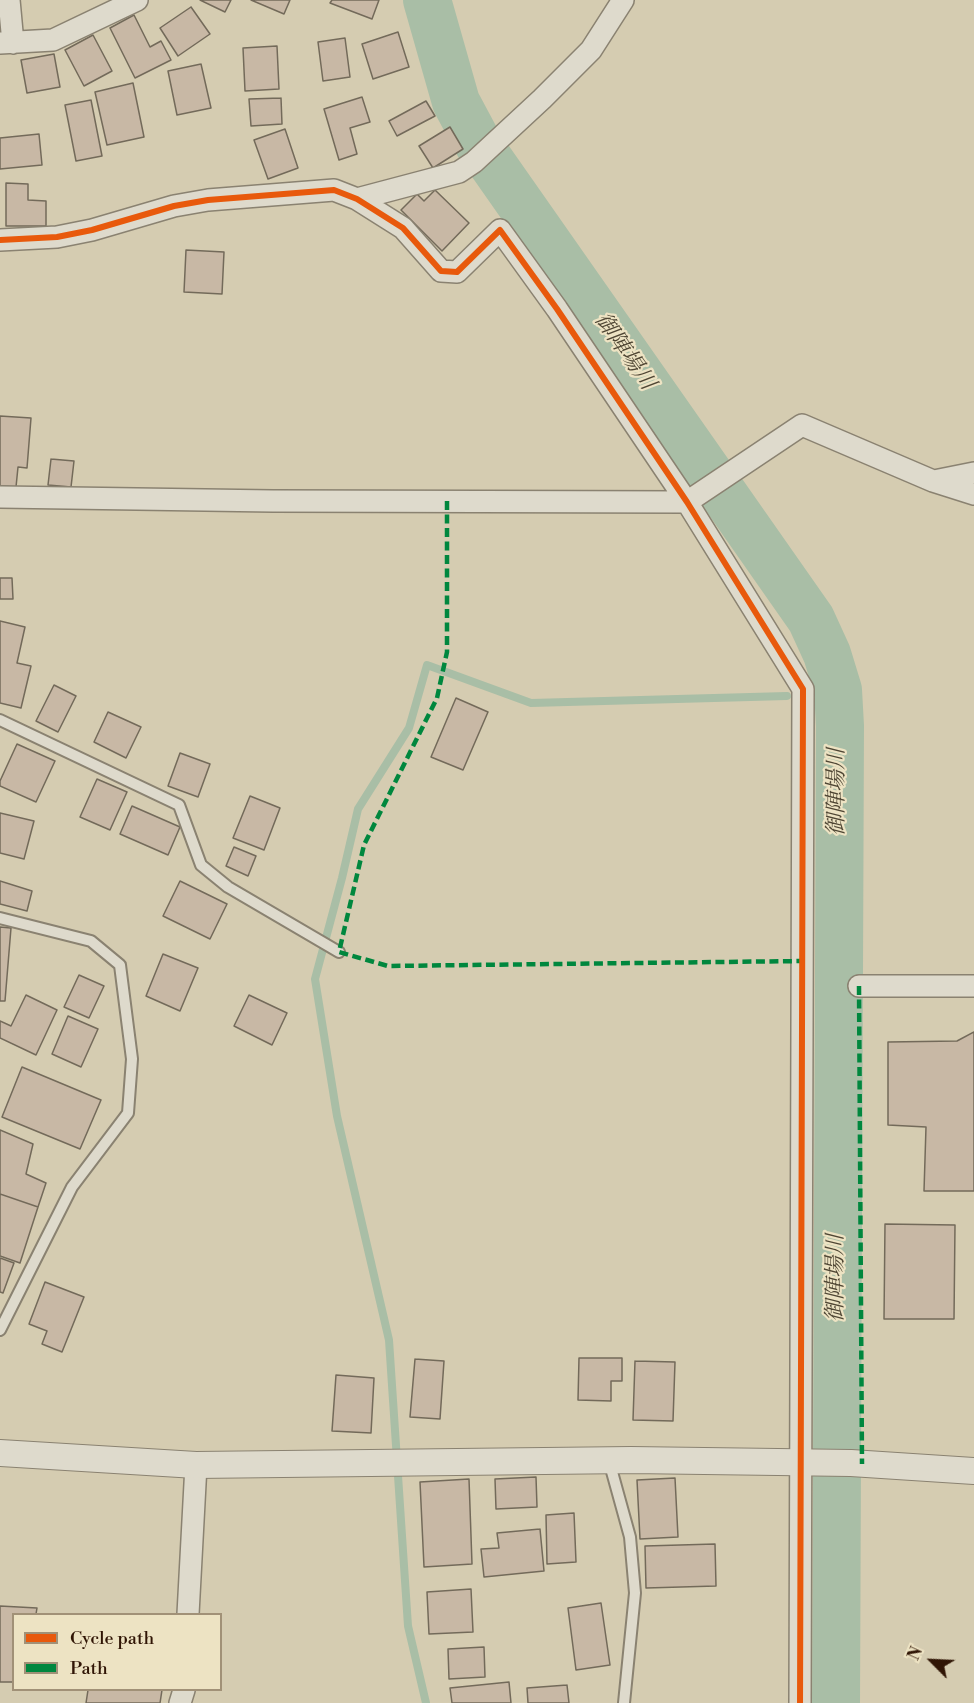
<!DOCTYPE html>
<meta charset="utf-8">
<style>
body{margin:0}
#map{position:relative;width:974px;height:1703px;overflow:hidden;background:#d5ccb1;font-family:"Libre Bodoni",serif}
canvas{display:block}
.legend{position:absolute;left:12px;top:1613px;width:210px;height:78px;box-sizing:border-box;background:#ede3c3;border:2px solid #a19177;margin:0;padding:8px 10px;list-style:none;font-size:18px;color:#301505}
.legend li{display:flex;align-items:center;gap:12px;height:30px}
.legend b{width:30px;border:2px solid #a19177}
.north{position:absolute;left:902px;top:1631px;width:60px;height:60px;-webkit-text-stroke:4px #ede3c3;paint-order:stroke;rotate:294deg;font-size:16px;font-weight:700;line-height:24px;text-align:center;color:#301505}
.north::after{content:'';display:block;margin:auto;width:21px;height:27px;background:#301505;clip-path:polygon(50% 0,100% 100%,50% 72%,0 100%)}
</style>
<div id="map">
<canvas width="974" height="1703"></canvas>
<ul class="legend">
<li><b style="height:8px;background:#e8590c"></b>Cycle path</li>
<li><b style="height:8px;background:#00873e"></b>Path</li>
</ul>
<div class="north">N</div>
</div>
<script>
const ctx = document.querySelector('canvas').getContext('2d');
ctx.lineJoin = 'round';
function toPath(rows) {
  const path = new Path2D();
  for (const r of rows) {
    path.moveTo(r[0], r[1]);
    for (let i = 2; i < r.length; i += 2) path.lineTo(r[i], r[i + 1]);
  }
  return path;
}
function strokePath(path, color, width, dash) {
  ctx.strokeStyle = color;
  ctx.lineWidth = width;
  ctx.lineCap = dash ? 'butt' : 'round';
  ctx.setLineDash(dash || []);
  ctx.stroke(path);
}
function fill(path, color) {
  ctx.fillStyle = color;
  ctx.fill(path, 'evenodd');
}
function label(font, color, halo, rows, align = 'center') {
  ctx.font = font + ' "Libre Bodoni","Noto Serif JP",serif';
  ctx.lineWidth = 4.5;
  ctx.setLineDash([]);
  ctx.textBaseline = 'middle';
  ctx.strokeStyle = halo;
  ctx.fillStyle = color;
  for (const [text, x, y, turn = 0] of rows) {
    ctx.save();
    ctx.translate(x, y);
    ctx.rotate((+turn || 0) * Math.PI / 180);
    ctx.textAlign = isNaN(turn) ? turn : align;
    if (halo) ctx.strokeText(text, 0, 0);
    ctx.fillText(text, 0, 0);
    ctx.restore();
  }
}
const stream = toPath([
 [818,692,838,690],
 [426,1703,408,1626,389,1340,337,1116,315,979,342,878,358,809,409,728,427,665,531,703,787,696]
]);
const river = toPath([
 [427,0,456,102,479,145,811,619,827,654,838,690,840,726,836,1703]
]);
const building = toPath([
 [200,0,231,0,225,12,200,0],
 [251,0,290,0,284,14,251,0],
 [332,0,379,0,372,19,330,3,332,0],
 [191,7,210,34,178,56,160,28,191,7],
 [134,15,150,47,161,41,171,60,135,78,110,28,134,15],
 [398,32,409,67,373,79,362,44,398,32],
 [93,35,112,71,84,86,65,50,93,35],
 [345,38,350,77,323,81,318,42,345,38],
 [277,46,279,89,245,91,243,48,277,46],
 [54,54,60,87,27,93,21,60,54,54],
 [201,64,211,108,177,115,168,71,201,64],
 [133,83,144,137,107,145,95,92,133,83],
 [362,97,370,122,350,128,357,154,339,160,324,109,362,97],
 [281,98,282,124,251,126,249,99,281,98],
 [91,100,102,156,76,161,65,105,91,100],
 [426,101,435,116,397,136,389,121,426,101],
 [450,127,463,149,433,168,419,146,450,127],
 [285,129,298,168,268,179,254,140,285,129],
 [39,134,42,165,0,169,0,138,39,134],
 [6,183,28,184,28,200,46,201,46,226,6,226,6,183],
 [435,190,469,223,442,251,401,210,417,194,424,201,435,190],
 [186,250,224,252,222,294,184,292,186,250],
 [0,416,31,418,27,468,18,467,16,487,0,486,0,416],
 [51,459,74,461,71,487,48,485,51,459],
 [0,578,12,578,13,599,0,599,0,578],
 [0,621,25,627,17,663,31,666,21,708,0,703,0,621],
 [54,685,76,696,58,732,36,721,54,685],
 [456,698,488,712,463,770,431,757,456,698],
 [108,712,141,727,126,758,94,742,108,712],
 [17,744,55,761,36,802,0,786,0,781,17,744],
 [180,753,210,764,198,797,168,786,180,753],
 [97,779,127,792,110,830,80,817,97,779],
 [250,796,280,808,264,850,233,838,250,796],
 [132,806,180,827,168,855,120,834,132,806],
 [0,813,34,821,24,859,0,853,0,813],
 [234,847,256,856,248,876,226,866,234,847],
 [0,881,32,891,27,911,0,904,0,881],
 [180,881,227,904,210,939,163,916,180,881],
 [0,927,11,928,5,1001,0,1001,0,927],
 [163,954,198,968,180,1011,146,996,163,954],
 [79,975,104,986,89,1018,64,1007,79,975],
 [26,995,57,1010,36,1055,0,1038,0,1021,11,1026,26,995],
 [249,995,287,1013,272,1045,234,1026,249,995],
 [68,1016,98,1029,81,1067,52,1054,68,1016],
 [974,1032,974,1191,924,1191,926,1127,888,1125,888,1042,957,1041,974,1032],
 [22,1067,101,1100,80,1149,2,1117,22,1067],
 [0,1130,33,1144,26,1174,46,1183,38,1207,0,1194,0,1130],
 [0,1194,38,1207,20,1263,0,1256,0,1194],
 [885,1224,955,1225,954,1319,884,1319,885,1224],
 [0,1258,14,1263,3,1293,0,1292,0,1258],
 [45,1282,84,1297,62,1352,42,1344,47,1331,29,1324,45,1282],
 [579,1358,622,1358,622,1381,611,1381,611,1401,578,1400,579,1358],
 [415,1359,444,1361,440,1419,410,1417,415,1359],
 [635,1361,675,1362,673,1421,633,1420,635,1361],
 [336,1375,374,1378,371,1433,332,1431,336,1375],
 [536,1477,537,1507,496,1509,495,1479,536,1477],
 [675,1478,678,1537,640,1539,637,1480,675,1478],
 [469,1479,472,1564,424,1567,420,1482,469,1479],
 [574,1513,576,1562,547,1564,546,1515,574,1513],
 [540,1529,544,1571,484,1577,481,1549,499,1548,497,1533,540,1529],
 [715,1544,716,1586,646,1588,645,1546,715,1544],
 [471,1589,473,1632,429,1634,427,1592,471,1589],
 [601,1603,610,1665,576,1670,568,1608,601,1603],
 [0,1606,37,1608,36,1614,14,1614,14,1682,0,1682,0,1606],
 [484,1647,485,1677,449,1679,448,1649,484,1647],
 [509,1682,511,1703,452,1703,450,1688,509,1682],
 [567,1685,569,1703,528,1703,527,1688,567,1685],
 [88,1690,162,1690,160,1703,86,1703,88,1690]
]);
const service = toPath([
 [0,720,179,805,201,865,228,887,339,952],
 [0,918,91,941,120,965,132,1059,128,1113,72,1187,0,1330],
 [609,1461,630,1537,635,1593,624,1703]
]);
const minor = toPath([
 [9,0,13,43],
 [0,43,53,40,137,0],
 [357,199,459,172,474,162,542,99,591,50,623,0],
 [0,240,57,237,92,230,174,206,208,200,334,190,357,199,403,228,441,271,457,272,500,230,557,309,687,502,803,689,800,1703],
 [934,481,974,473],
 [0,497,273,501,687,502,802,425,933,481,974,494],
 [859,986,974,986],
 [188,1614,196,1465],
 [180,1703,184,1690]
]);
const tertiary = toPath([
 [0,1453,196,1465,631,1460,851,1463,974,1471]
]);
const quiet = toPath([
 [447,501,447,652,437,698,364,845,339,952,388,966,803,961],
 [859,986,862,1464]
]);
const cycleway = toPath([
 [0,240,57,237,92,230,174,206,208,200,334,190,357,199,403,228,441,271,457,272,500,230,557,309,687,502,803,689,800,1703]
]);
const waterNames = [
 ["御陣場川",624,352,55],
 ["御陣場川",838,792,-90],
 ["御陣場川",837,1278,-90]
];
strokePath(stream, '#a9bea6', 8);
strokePath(river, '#a9bea6', 48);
fill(building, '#c8b8a5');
strokePath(building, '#736a5a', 1.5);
strokePath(service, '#8a8271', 14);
strokePath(minor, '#8a8271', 24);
strokePath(tertiary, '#8a8271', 28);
strokePath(service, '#dedacc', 10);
strokePath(minor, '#dedacc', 21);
strokePath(tertiary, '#dedacc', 26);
strokePath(quiet, '#00873e', 4.5, [9, 4.5]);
strokePath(cycleway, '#e8590c', 6);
label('italic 22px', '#4f4634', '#ede3c3', waterNames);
</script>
